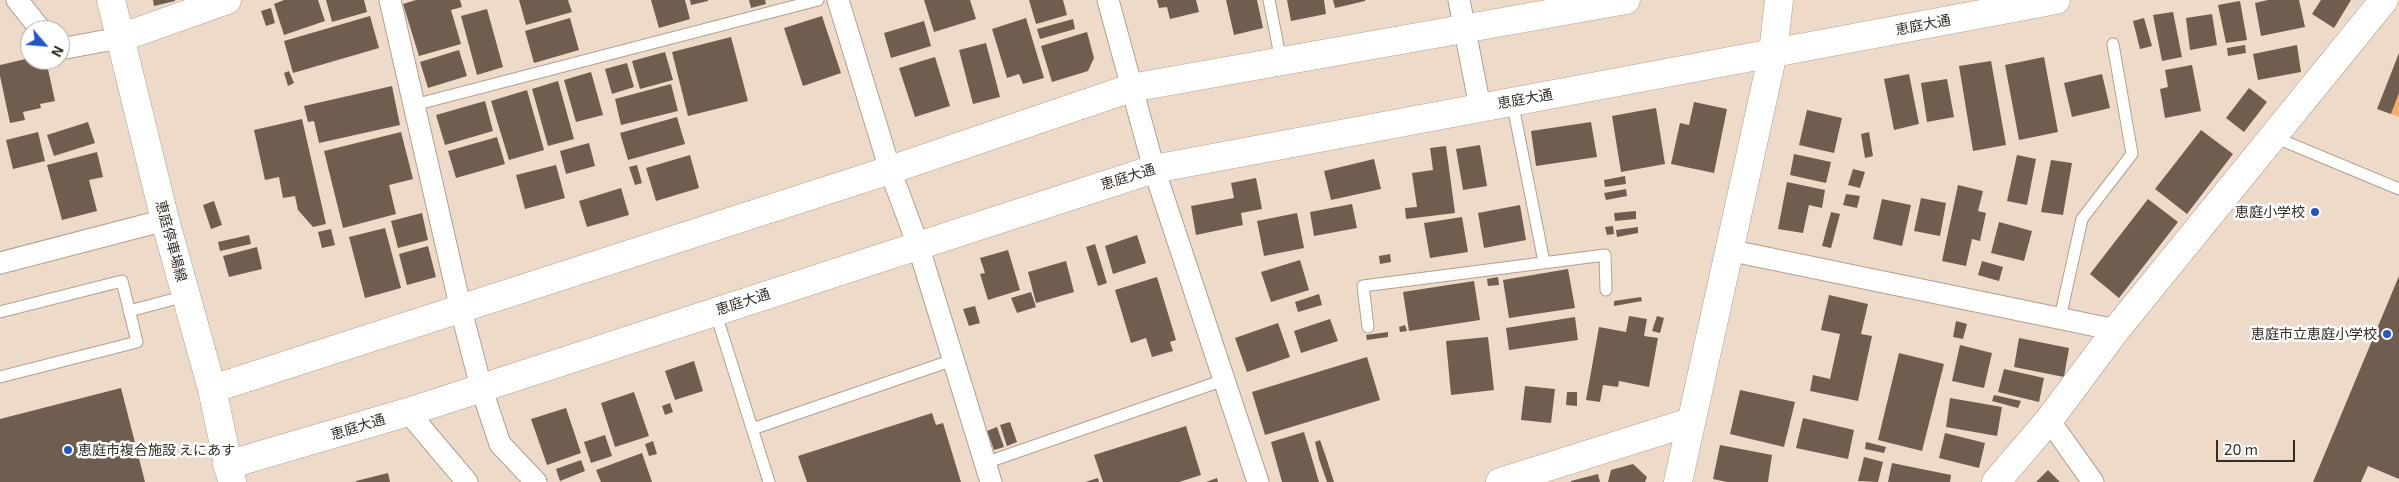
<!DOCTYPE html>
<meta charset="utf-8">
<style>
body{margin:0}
#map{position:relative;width:2399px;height:482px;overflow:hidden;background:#eedac9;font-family:"Exo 2",sans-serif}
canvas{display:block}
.north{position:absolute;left:20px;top:20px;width:50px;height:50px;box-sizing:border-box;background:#fff;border:1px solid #aeaba8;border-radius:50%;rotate:117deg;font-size:14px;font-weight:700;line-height:20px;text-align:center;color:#342d26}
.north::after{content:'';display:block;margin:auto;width:18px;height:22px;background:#2058c5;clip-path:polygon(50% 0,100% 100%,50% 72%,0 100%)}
.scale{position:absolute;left:2216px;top:440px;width:79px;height:22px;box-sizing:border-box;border:2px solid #342d26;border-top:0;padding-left:6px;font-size:15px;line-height:18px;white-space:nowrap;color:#342d26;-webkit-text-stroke:4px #fff;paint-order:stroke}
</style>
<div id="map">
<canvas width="2399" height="482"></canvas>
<div class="north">N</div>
<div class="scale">20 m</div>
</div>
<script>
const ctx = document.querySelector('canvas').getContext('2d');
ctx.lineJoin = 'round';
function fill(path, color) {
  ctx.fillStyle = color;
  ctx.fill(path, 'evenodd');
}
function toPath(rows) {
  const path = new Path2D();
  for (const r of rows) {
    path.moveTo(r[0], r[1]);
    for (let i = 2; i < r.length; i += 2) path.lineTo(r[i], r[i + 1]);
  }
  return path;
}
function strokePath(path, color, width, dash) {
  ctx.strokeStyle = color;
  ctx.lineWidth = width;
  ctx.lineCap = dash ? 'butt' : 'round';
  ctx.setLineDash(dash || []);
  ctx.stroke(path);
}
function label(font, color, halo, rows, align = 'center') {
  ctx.font = font + ' "Exo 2","Noto Sans JP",sans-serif';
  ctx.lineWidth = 5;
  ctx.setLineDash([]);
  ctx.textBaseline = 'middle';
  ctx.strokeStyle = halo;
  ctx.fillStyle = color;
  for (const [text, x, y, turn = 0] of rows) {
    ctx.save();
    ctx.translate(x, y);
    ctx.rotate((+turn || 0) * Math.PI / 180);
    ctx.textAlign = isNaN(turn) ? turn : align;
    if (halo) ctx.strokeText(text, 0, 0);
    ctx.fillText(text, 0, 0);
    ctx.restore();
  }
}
const water = toPath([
 [2399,93,2399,117,2391,114]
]);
const building = toPath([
 [153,0,175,0,175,1,154,6],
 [284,0,318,0,325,21,284,35,274,4],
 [326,0,364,0,367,12,332,22],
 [416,0,460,0,462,7,451,10,461,44,419,56,403,4],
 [519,0,568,0,572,12,526,25],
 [651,0,685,0,690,19,659,28],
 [690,0,708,0,708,1,691,5],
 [749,0,765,0,766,4,751,8],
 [924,0,970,0,976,19,934,32],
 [1029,0,1063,0,1067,15,1036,24],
 [1157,0,1196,0,1199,12,1170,19,1167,7,1159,8],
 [1226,0,1257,0,1263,28,1234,35],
 [1287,0,1324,0,1326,14,1291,21],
 [1333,0,1365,0,1365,1,1335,8],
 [2268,0,2299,0,2305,27,2261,36,2255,3],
 [2321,0,2351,0,2334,28,2312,14],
 [2240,1,2247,40,2226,43,2218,5],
 [271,8,275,23,266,26,261,11],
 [487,9,503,67,477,75,461,16],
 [2173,12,2182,57,2162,61,2153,15],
 [2212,14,2217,45,2190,50,2186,18],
 [370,16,379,48,293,73,284,41],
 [822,16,841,73,803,86,784,28],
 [570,18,579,50,534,63,525,31],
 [1026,18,1044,78,1023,84,1019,74,1007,78,992,29],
 [2144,18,2152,46,2140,49,2133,21],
 [1073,19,1075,29,1040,39,1037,29],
 [924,21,931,46,891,58,884,33],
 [1087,32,1094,58,1088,71,1052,82,1041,46],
 [731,37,748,101,688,116,672,52],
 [986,43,1000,97,973,104,959,50],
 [2245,45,2246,53,2228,56,2227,48],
 [2297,45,2301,72,2258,80,2253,54],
 [459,50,467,76,428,88,420,62],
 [665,52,673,80,640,89,632,61],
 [2399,53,2399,93,2391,114,2377,109],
 [935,57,950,106,915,117,899,68],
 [2044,57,2058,132,2019,140,2005,65],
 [30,58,46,60,55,101,40,104,41,108,23,112,25,120,10,123,0,76,0,65],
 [1991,61,2006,145,1973,151,1959,66],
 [627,63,634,87,612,94,605,69],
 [2192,65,2201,111,2165,118,2160,89,2168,87,2165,70],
 [289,71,294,83,288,86,284,73],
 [591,72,603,115,576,122,564,80],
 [1909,74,1919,124,1894,130,1884,79],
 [2102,74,2110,108,2072,117,2064,83],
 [1947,79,1954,117,1927,122,1921,83],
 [558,81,574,139,548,146,532,89],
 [671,84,678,111,621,125,615,99],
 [392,86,400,125,319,143,314,121,308,122,304,106],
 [2249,88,2267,102,2244,132,2226,118],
 [527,90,544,150,509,160,491,101],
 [485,101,493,131,445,145,436,115],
 [1694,102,1727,109,1714,173,1671,164,1680,123,1689,125],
 [1656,108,1665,164,1621,172,1612,116],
 [1807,110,1842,118,1834,153,1799,145],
 [677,117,685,144,628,160,620,133],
 [302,119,326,224,313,227,298,210,295,196,283,198,279,177,265,180,254,130],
 [88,122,95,143,54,156,47,135],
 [1591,122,1597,157,1536,166,1531,131],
 [2201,130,2233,154,2187,214,2155,189],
 [38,132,45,161,13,169,6,140],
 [401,132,413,179,389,185,396,214,343,228,324,151],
 [1869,132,1873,156,1865,158,1861,134],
 [497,137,505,164,456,178,448,151],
 [589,143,595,166,566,174,560,151],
 [1480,145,1487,186,1463,190,1456,149],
 [1446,146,1455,213,1406,219,1405,208,1417,207,1412,173,1433,170,1430,148],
 [97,152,103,177,89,180,97,211,62,220,47,165],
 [1794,154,1831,162,1826,183,1790,175],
 [690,155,699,188,656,201,646,168],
 [2017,155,2036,159,2027,205,2007,201],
 [1374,159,1381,189,1331,200,1324,171],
 [2051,160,2072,163,2063,215,2041,212],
 [556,165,565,198,525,209,516,175],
 [637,165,642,183,635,185,629,167],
 [1853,169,1865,172,1860,188,1848,185],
 [1625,176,1626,184,1605,187,1604,180],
 [1256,178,1262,209,1241,213,1243,225,1196,235,1191,206,1234,198,1231,183],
 [1787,182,1825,190,1822,208,1809,205,1803,233,1778,229],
 [1958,185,1983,191,1978,211,1986,213,1980,241,1972,239,1966,266,1942,261],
 [621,188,629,215,587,227,579,201],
 [1626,189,1627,196,1606,200,1604,193],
 [1846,194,1860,196,1857,208,1843,205],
 [1921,198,1946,203,1940,236,1914,231],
 [1882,199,1911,205,1902,246,1873,239],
 [2148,199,2178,222,2119,298,2090,274],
 [214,201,222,225,211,229,203,205],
 [1352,204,1357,228,1314,236,1310,212],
 [1520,205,1526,240,1484,248,1478,213],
 [1636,211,1636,219,1615,221,1614,213],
 [1831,212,1840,214,1831,248,1822,246],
 [422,213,428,240,398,248,391,221],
 [1297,213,1304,248,1264,256,1257,221],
 [1462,217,1468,252,1430,258,1424,223],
 [1999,222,2032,231,2024,261,1991,253],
 [1613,226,1614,234,1607,235,1605,227],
 [1638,227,1638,233,1617,237,1616,230],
 [385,228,401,288,365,298,349,237],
 [331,229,335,245,322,248,318,232],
 [249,235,251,244,220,251,218,242],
 [1137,235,1146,263,1113,274,1105,246],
 [1095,244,1107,283,1098,286,1086,247],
 [428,246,436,277,407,285,399,254],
 [257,247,262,269,229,277,223,256],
 [1008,250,1020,290,988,300,980,274,985,273,980,258],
 [1390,254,1391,262,1380,264,1379,256],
 [1300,260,1309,290,1271,302,1261,272],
 [1066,261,1074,292,1036,303,1028,272],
 [1982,261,2003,267,1999,281,1978,275],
 [1568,269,1575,308,1509,318,1503,280],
 [2399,276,2399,479,2368,466,2361,482,2313,482],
 [1157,277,1176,340,1170,342,1173,351,1152,357,1146,338,1131,343,1115,290],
 [1498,277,1499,285,1488,286,1487,279],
 [1474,281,1480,320,1409,331,1403,292],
 [1031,292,1036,307,1017,313,1011,298],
 [1319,294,1322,305,1298,312,1295,302],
 [1829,295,1868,304,1861,334,1872,336,1858,401,1810,391,1813,375,1830,379,1840,334,1821,330],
 [1641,297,1642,301,1614,306,1614,301],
 [975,306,980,323,969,326,963,309],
 [1629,316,1647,319,1644,336,1658,338,1649,387,1619,381,1618,387,1603,385,1600,402,1586,400,1599,327,1626,332],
 [1657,316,1664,318,1660,333,1652,331],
 [1575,317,1578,340,1509,350,1506,328],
 [1330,319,1338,341,1301,353,1294,331],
 [1956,321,1967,324,1963,339,1953,337],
 [1278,323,1290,357,1247,372,1235,338],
 [1405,325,1407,331,1400,332,1399,327],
 [1388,332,1388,337,1367,340,1366,335],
 [1488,337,1494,390,1451,395,1446,341],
 [2019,338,2069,348,2064,377,2014,367],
 [1960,345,1992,353,1984,388,1952,381],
 [1899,353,1944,364,1922,451,1878,440],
 [1367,357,1380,400,1265,435,1252,392],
 [694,361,703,391,675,400,665,371],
 [2004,369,2044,378,2039,402,1998,392],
 [1525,386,1555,389,1551,423,1521,420],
 [121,388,145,482,0,482,0,419],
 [1740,390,1795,402,1784,447,1730,434],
 [634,392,649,436,615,447,601,403],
 [1567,392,1577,392,1577,406,1566,405],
 [1994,395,2021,401,2018,408,1992,401],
 [1950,398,2002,407,1997,436,1946,427],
 [670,403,673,412,665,415,662,406],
 [566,408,581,453,547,465,531,419],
 [932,413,936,425,943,423,961,482,807,482,798,456],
 [1803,418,1854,430,1848,459,1796,448],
 [1010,422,1017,442,1007,446,1000,425],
 [1186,426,1201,475,1179,482,1103,482,1094,455],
 [997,427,1004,447,994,450,987,431],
 [1304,432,1319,482,1282,482,1271,442],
 [1945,433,1985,443,1979,468,1939,458],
 [605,435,612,456,591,463,584,442],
 [1320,440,1326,457,1334,482,1327,482,1319,459,1315,442],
 [653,441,657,454,649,456,645,444],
 [1866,442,1886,447,1884,453,1865,449],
 [1720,445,1772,455,1768,482,1727,482,1713,479],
 [642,453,652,482,601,482,596,470],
 [1864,457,1883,462,1878,482,1858,481],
 [581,460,585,471,560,481,556,469],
 [1892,463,1951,475,1950,482,1888,482],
 [1633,464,1647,477,1645,482,1608,482,1611,470],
 [2048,470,2060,482,2036,482],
 [388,473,390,482,356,482,356,481],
 [1598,474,1600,482,1571,482,1571,481],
 [1098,478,1099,482,1085,482],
 [1217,478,1218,482,1206,482]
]);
const lane = toPath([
 [1269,0,1281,61],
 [1512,101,1544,262],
 [414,105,818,0],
 [2274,137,2399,189],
 [129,311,186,296],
 [715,311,769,482],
 [0,312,122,281,137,342,0,377],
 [2060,318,2082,219,2132,154,2113,44],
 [1368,327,1363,286,1605,255,1606,290],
 [752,429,953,360],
 [985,463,1224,380]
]);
const street = toPath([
 [17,0,41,30],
 [390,0,461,310,481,387,500,444,536,482],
 [838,0,890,170,918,245,991,482],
 [1108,0,1154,169,1258,482],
 [1459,0,1480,107],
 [60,49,120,38],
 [1728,250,2116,330],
 [0,263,165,220],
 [408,412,467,482],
 [2049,420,2093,482]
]);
const secondary = toPath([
 [111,0,165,220,212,389,232,482],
 [120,38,227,0],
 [212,389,890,170,1131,88,1626,0],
 [227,465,408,412,1154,169,2056,0],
 [1500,482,1690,422],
 [1678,482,1773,53,1779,0],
 [1996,482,2049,420,2116,330,2384,0]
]);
const markers = [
 [2315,212,5,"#2058c5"],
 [2387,334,5,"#2058c5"],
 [68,450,5,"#2058c5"]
];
const streetNames = [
 ["恵庭大通",1923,25,-11],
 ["恵庭大通",1525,99,-10],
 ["恵庭大通",1128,177,-17],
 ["恵庭停車場線",171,241,75],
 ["恵庭大通",743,302,-18],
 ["恵庭大通",358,427,-17]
];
const poiNames = [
 ["恵庭小学校",2305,212],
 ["恵庭市立恵庭小学校",2377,334],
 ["恵庭市複合施設 えにあす",78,450,"left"]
];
fill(water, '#f5ae68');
fill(building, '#6f5e4f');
strokePath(lane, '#b2a08f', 13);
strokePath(street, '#b2a08f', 23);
strokePath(secondary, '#b2a08f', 29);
strokePath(lane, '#fff', 11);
strokePath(street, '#fff', 21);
strokePath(secondary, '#fff', 28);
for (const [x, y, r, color] of markers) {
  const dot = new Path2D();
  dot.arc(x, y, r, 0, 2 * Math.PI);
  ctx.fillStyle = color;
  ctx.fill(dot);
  strokePath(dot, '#fff', 2);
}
label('14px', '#342d26', '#fff', streetNames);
label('14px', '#342d26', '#fff', poiNames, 'right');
</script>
